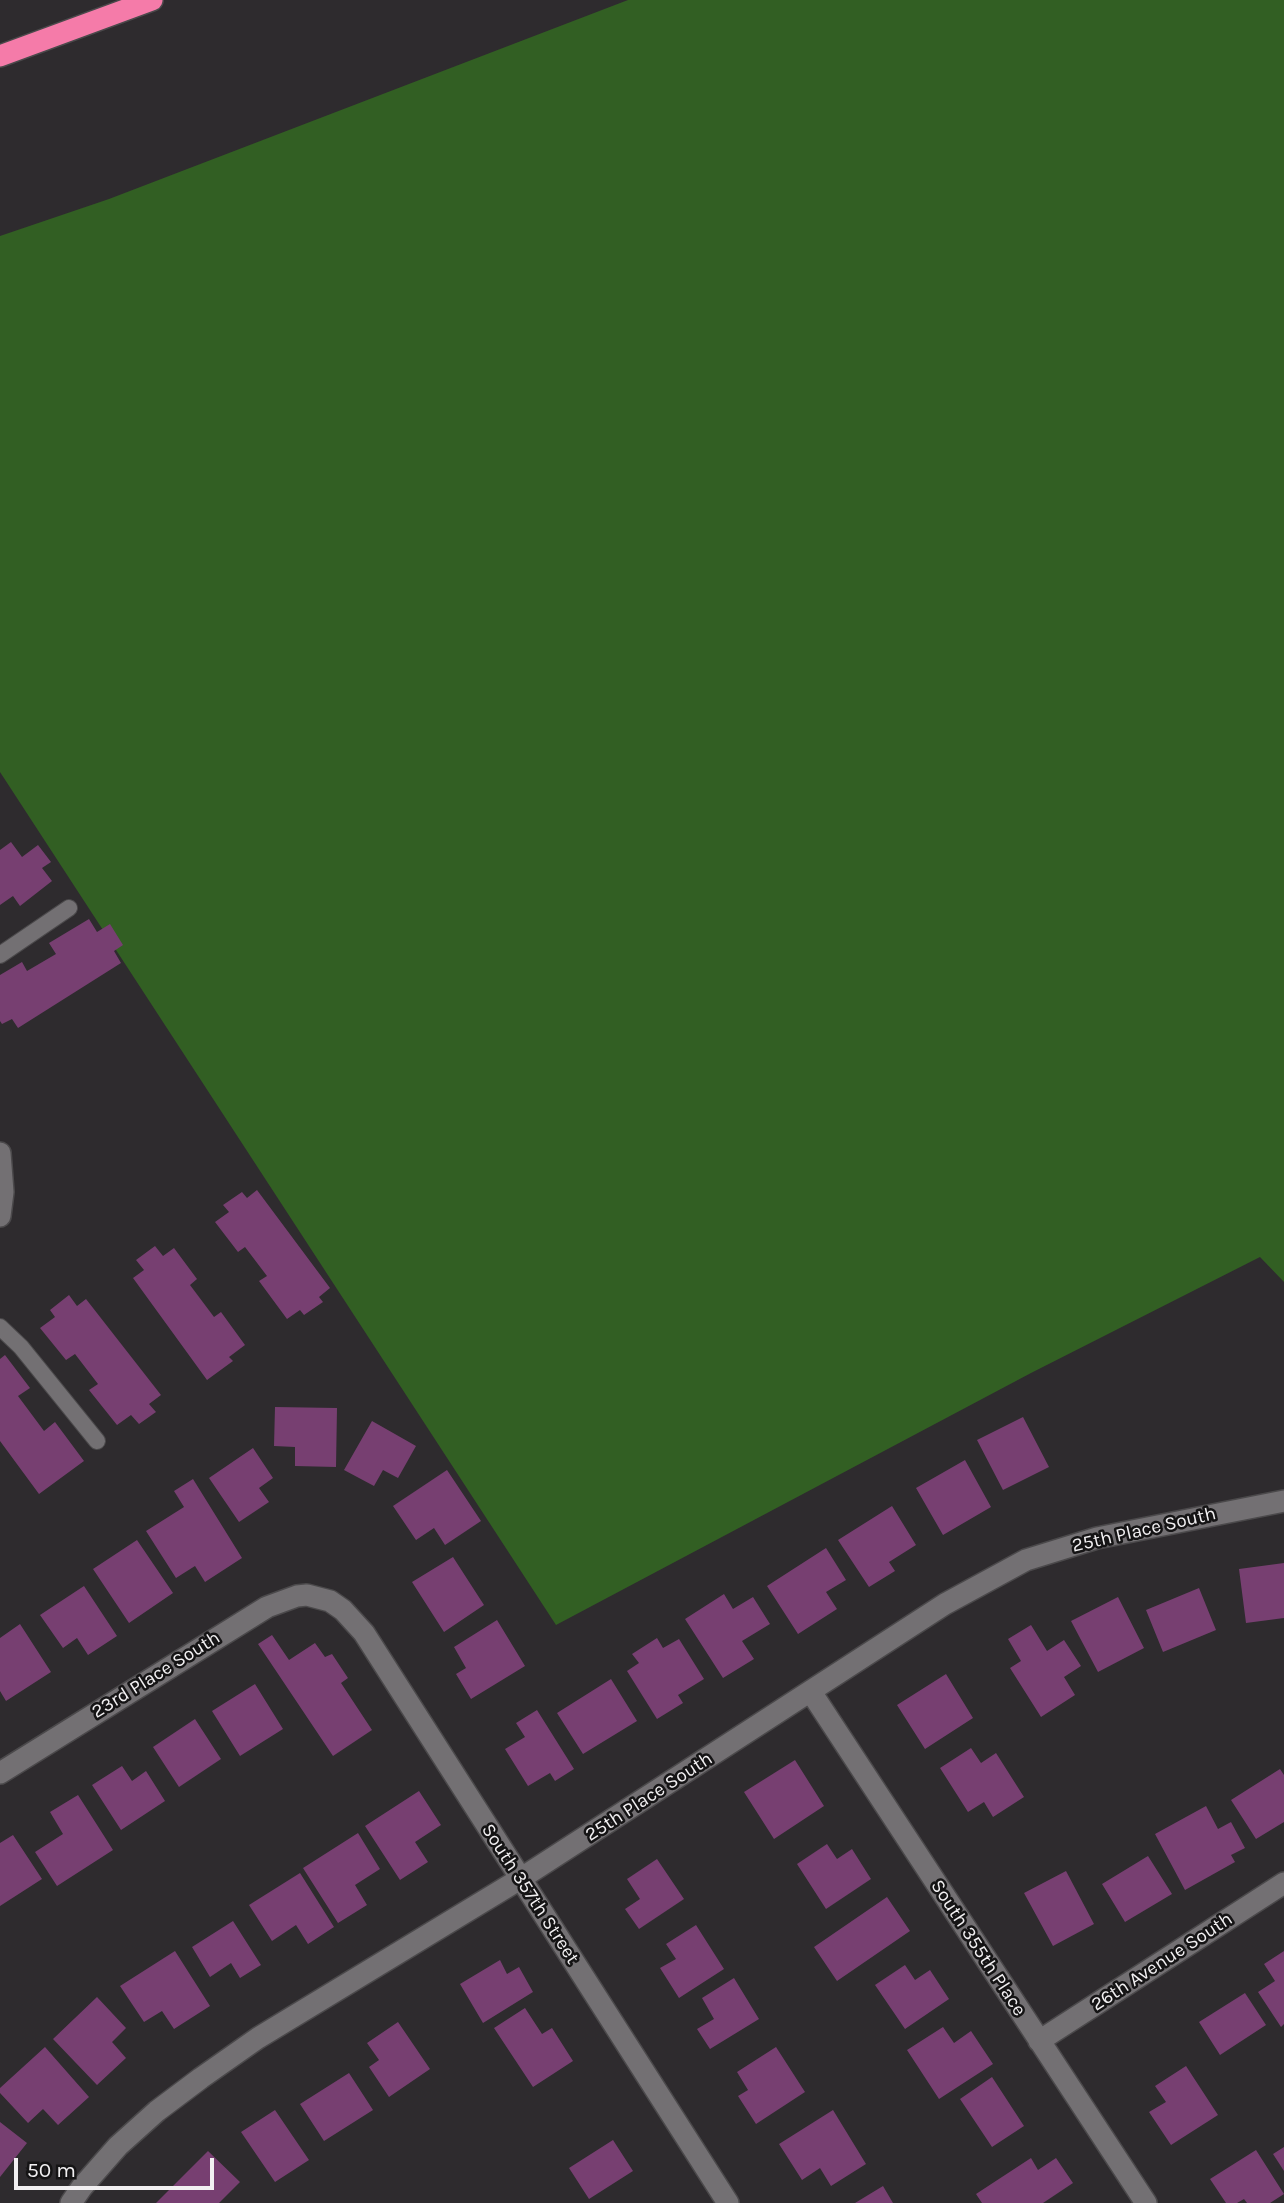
<!DOCTYPE html>
<style>
body{margin:0}
#map{position:relative;width:1284px;height:2203px;overflow:hidden;background:#2e2b2e;font-family:Karla,sans-serif}
canvas{display:block}
.scale{position:absolute;left:14px;top:2158px;width:200px;height:32px;box-sizing:border-box;border:4px solid #f2f0f2;border-top:0;padding-left:9px;font-size:21px;line-height:24px;white-space:nowrap;color:#f2f0f2;-webkit-text-stroke:5px #151415;paint-order:stroke}
</style>
<div id="map">
<canvas width="1284" height="2203"></canvas>
<div class="scale">50 m</div>
</div>
<script>
const ctx = document.querySelector('canvas').getContext('2d');
ctx.lineJoin = 'round';
function fill(path, color) {
  ctx.fillStyle = color;
  ctx.fill(path, 'evenodd');
}
function toPath(rows) {
  const path = new Path2D();
  for (const r of rows) {
    path.moveTo(r[0], r[1]);
    for (let i = 2; i < r.length; i += 2) path.lineTo(r[i], r[i + 1]);
  }
  return path;
}
function strokePath(path, color, width, dash) {
  ctx.strokeStyle = color;
  ctx.lineWidth = width;
  ctx.lineCap = dash ? 'butt' : 'round';
  ctx.setLineDash(dash || []);
  ctx.stroke(path);
}
function label(font, color, halo, rows, align = 'center') {
  ctx.font = font + ' Karla,sans-serif';
  ctx.lineWidth = 5;
  ctx.setLineDash([]);
  ctx.textBaseline = 'middle';
  ctx.strokeStyle = halo;
  ctx.fillStyle = color;
  for (const [text, x, y, turn = 0] of rows) {
    ctx.save();
    ctx.translate(x, y);
    ctx.rotate((+turn || 0) * Math.PI / 180);
    ctx.textAlign = isNaN(turn) ? turn : align;
    if (halo) ctx.strokeText(text, 0, 0);
    ctx.fillText(text, 0, 0);
    ctx.restore();
  }
}
const forest = toPath([
 [628,0,1284,0,1284,1282,1260,1257,1031,1373,556,1625,0,772,0,236,109,199]
]);
const building = toPath([
 [11,842,22,857,38,845,51,862,42,868,52,881,20,906,13,896,0,905,0,850],
 [89,919,97,932,110,924,123,945,114,951,121,963,18,1028,12,1019,2,1024,0,1021,0,975,22,962,27,971,56,954,49,943],
 [257,1190,330,1288,319,1297,323,1302,304,1315,300,1310,287,1319,259,1281,267,1276,245,1247,238,1252,215,1222,229,1212,223,1205,242,1192,247,1198],
 [155,1246,163,1256,174,1248,197,1279,190,1285,214,1317,221,1312,245,1345,229,1357,233,1361,207,1380,133,1278,144,1270,136,1260],
 [69,1295,77,1306,86,1299,161,1395,149,1404,156,1412,139,1424,131,1415,117,1425,89,1390,98,1384,75,1354,66,1360,40,1328,55,1317,50,1310],
 [5,1355,30,1388,18,1396,44,1431,55,1422,84,1461,39,1494,0,1441,0,1359],
 [275,1407,337,1408,336,1467,295,1466,295,1447,274,1446],
 [1023,1417,1049,1467,1003,1490,977,1440],
 [372,1421,416,1446,398,1478,383,1470,374,1486,344,1470],
 [253,1448,273,1478,259,1488,269,1502,239,1522,209,1478],
 [965,1460,991,1507,943,1535,916,1488],
 [447,1470,481,1521,445,1545,434,1528,416,1540,393,1506],
 [193,1479,242,1558,205,1582,195,1566,176,1578,146,1531,184,1507,174,1491],
 [892,1506,916,1545,889,1562,895,1571,869,1587,838,1540],
 [137,1540,173,1593,129,1623,93,1569],
 [826,1548,846,1580,826,1592,837,1609,798,1634,767,1586],
 [453,1557,484,1605,444,1632,412,1582],
 [1284,1563,1284,1618,1246,1623,1239,1569],
 [84,1586,117,1636,88,1655,77,1638,63,1648,40,1615],
 [1199,1588,1216,1630,1163,1652,1146,1610],
 [724,1594,733,1609,753,1597,770,1624,742,1641,754,1659,723,1678,685,1619],
 [1118,1597,1144,1648,1098,1672,1071,1621],
 [497,1620,525,1666,471,1699,456,1674,466,1668,454,1647],
 [20,1624,51,1672,6,1701,0,1691,0,1638],
 [1031,1625,1047,1651,1064,1640,1081,1666,1064,1677,1075,1695,1041,1717,1010,1668,1021,1661,1008,1639],
 [272,1635,289,1660,315,1643,325,1657,332,1654,348,1678,341,1683,372,1730,333,1756,258,1644],
 [657,1638,663,1648,679,1639,704,1679,678,1695,683,1703,657,1719,627,1671,639,1663,632,1654],
 [946,1674,973,1718,925,1749,897,1705],
 [611,1679,637,1721,583,1754,557,1713],
 [255,1684,283,1729,240,1756,212,1711],
 [537,1710,574,1769,555,1781,550,1773,528,1786,505,1749,525,1737,516,1723],
 [195,1719,221,1759,179,1787,153,1747],
 [971,1748,981,1763,996,1753,1024,1797,993,1817,984,1802,968,1812,940,1768],
 [795,1760,824,1806,774,1839,744,1792],
 [122,1766,132,1781,146,1771,165,1801,121,1830,92,1785],
 [1280,1769,1284,1775,1284,1822,1256,1839,1231,1800],
 [419,1791,441,1825,415,1842,428,1862,400,1880,365,1826],
 [78,1795,113,1850,57,1886,35,1852,63,1834,50,1812],
 [1206,1806,1218,1829,1231,1822,1245,1848,1231,1855,1235,1862,1185,1890,1155,1834],
 [358,1833,380,1869,355,1885,367,1905,338,1923,303,1868],
 [13,1835,42,1879,0,1906,0,1843],
 [827,1844,837,1859,852,1849,871,1879,826,1909,797,1864],
 [1148,1856,1172,1894,1125,1922,1102,1884],
 [657,1859,684,1899,639,1929,625,1909,640,1899,627,1879],
 [1066,1871,1094,1924,1053,1946,1024,1893],
 [300,1873,334,1927,308,1944,296,1925,272,1941,249,1905],
 [887,1897,910,1931,837,1981,814,1947],
 [233,1921,261,1965,240,1978,231,1963,210,1977,192,1947],
 [696,1925,724,1969,679,1998,660,1968,676,1959,666,1944],
 [175,1951,210,2006,174,2029,162,2011,144,2022,120,1986],
 [1284,1951,1284,2024,1281,2027,1258,1992,1275,1981,1264,1964],
 [500,1960,507,1974,519,1967,533,1992,483,2023,460,1984],
 [905,1965,915,1980,930,1970,949,1999,905,2029,875,1985],
 [734,1978,759,2019,710,2049,697,2029,714,2019,702,1998],
 [1245,1993,1266,2025,1220,2055,1199,2022],
 [97,1997,126,2028,112,2042,126,2058,97,2085,53,2039],
 [525,2008,542,2034,552,2028,573,2061,533,2087,494,2028],
 [398,2022,430,2069,389,2097,369,2067,379,2060,367,2043],
 [943,2027,954,2043,971,2031,993,2064,939,2099,907,2050],
 [45,2047,89,2097,58,2125,43,2109,28,2123,0,2093,0,2088],
 [776,2047,805,2092,756,2124,738,2096,748,2090,737,2072],
 [1186,2066,1218,2115,1171,2145,1149,2112,1166,2102,1155,2086],
 [349,2073,373,2110,324,2141,300,2104],
 [992,2077,1024,2126,992,2147,960,2099],
 [275,2110,309,2160,275,2182,241,2132],
 [833,2110,866,2164,831,2186,820,2168,802,2180,779,2144],
 [0,2122,27,2143,0,2177],
 [613,2140,633,2171,589,2199,569,2168],
 [1284,2147,1284,2171,1273,2154],
 [1256,2150,1284,2194,1270,2203,1247,2203,1244,2199,1237,2203,1226,2203,1210,2179],
 [208,2151,240,2182,219,2203,156,2203],
 [1031,2158,1038,2170,1056,2158,1073,2183,1043,2203,982,2203,976,2194],
 [883,2186,893,2203,855,2203]
]);
const lane = toPath([
 [0,955,69,908],
 [0,1327,21,1347,97,1441]
]);
const street = toPath([
 [0,1153,3,1192,0,1216],
 [811,1692,1146,2203],
 [0,1773,267,1607,297,1596,307,1595,330,1601,343,1610,364,1633,728,2203],
 [1039,2041,1284,1883],
 [71,2203,82,2187,118,2146,157,2111,201,2078,258,2038,520,1879,945,1604,1026,1560,1097,1538,1284,1501]
]);
const highway = toPath([
 [0,56,152,0]
]);
const streetNames = [
 ["25th Place South",1144,1530,-13],
 ["23rd Place South",156,1675,-32],
 ["25th Place South",649,1797,-33],
 ["South 357th Street",530,1894,57],
 ["South 355th Place",978,1948,57],
 ["26th Avenue South",1162,1962,-33]
];
fill(forest, '#325f23');
fill(building, '#773f71');
strokePath(lane, '#4b494b', 18);
strokePath(street, '#4b494b', 24);
strokePath(highway, '#4b494b', 24);
strokePath(lane, '#737073', 16);
strokePath(street, '#737073', 21);
strokePath(highway, '#f57ba9', 21);
label('19px', '#f2f0f2', '#151415', streetNames);
</script>
